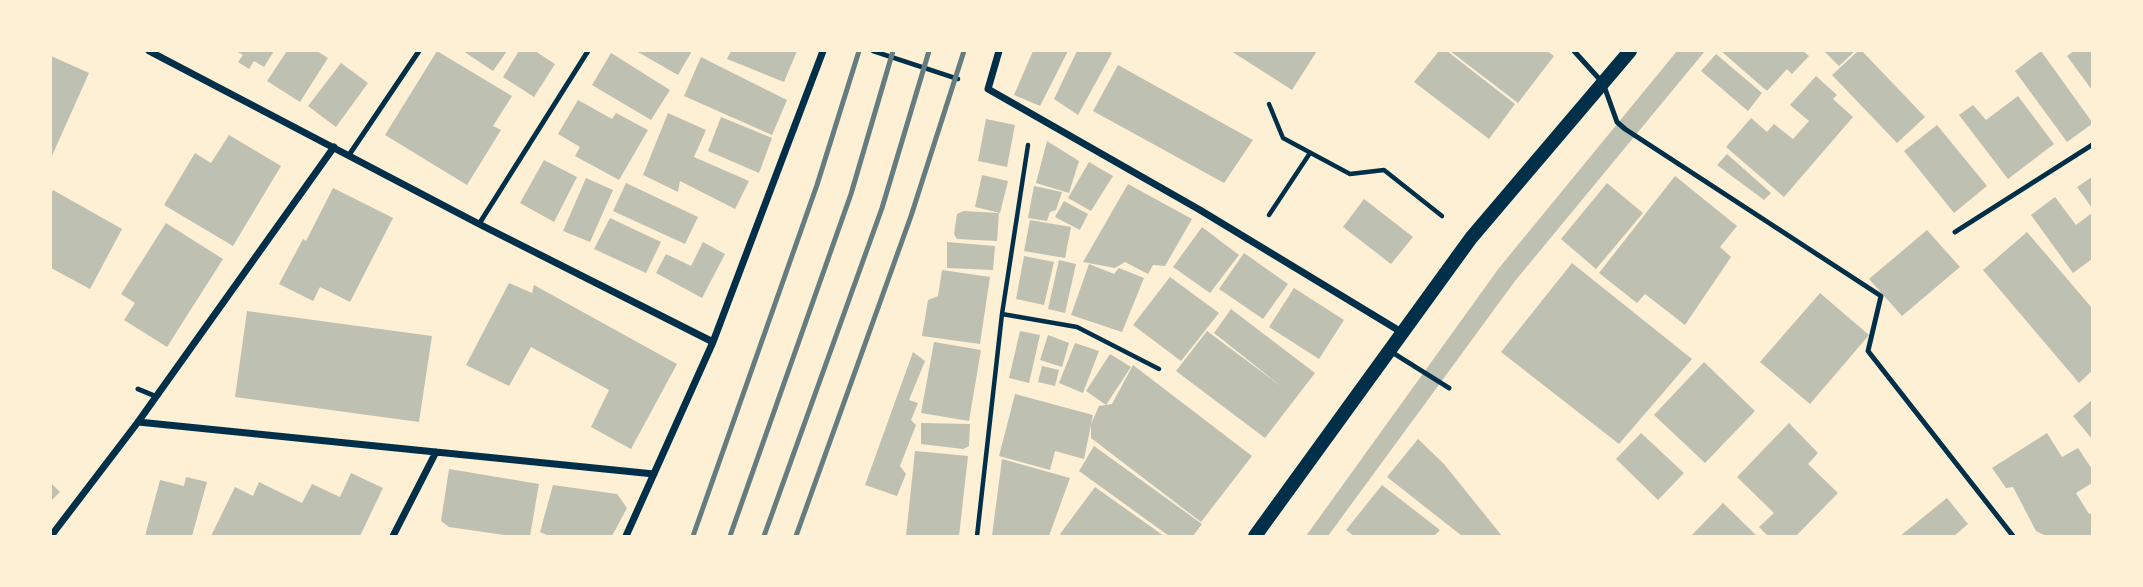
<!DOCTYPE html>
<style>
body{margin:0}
#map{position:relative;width:2143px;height:587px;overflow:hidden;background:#fdf0d5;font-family:"Source Sans 3",sans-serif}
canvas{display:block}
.frame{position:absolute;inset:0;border:52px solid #fdf0d5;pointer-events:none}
</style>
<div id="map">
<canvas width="2143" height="587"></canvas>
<div class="frame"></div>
</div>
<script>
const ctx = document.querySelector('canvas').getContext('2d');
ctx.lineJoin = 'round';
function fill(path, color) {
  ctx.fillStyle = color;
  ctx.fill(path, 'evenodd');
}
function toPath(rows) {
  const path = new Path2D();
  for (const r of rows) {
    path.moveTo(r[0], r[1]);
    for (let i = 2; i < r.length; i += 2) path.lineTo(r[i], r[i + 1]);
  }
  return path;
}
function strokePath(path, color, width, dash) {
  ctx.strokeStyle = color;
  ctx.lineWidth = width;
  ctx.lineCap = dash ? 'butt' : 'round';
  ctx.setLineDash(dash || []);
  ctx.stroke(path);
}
const building = toPath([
 [236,51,274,51,264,67,254,61,249,69,238,62,243,55],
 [287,51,317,51,328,58,300,102,267,81],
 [437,51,512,96,493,126,501,130,467,185,385,135],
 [463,51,507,51,493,71],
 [519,51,535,51,555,64,534,97,503,77],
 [636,51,692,51,678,75],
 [731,51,797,51,784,82,727,59],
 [1033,51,1068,51,1040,106,1014,95],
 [1077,51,1108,51,1112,53,1078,115,1054,99],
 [1231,51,1317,51,1292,90],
 [1439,51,1447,51,1515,104,1489,139,1414,82],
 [1450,51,1547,51,1554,56,1518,103],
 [1677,51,1705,51,1515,281,1328,536,1306,536,1499,268],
 [1721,51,1803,51,1809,56,1792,74,1787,69,1767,91],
 [1824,51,1855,51,1839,66],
 [1858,51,1862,51,1925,117,1897,143,1832,75],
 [2041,51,2092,122,2092,124,2067,142,2015,71],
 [2074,51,2092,51,2092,90,2067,56],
 [611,53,670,90,651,120,592,85],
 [1716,54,1762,93,1748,111,1701,71],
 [51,56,89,73,51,158],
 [701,57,787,100,772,135,684,96],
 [341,63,368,83,336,127,308,106],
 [1118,65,1253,140,1224,183,1093,111],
 [1816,76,1837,95,1833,99,1853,117,1784,197,1726,147,1751,118,1767,132,1774,124,1793,139,1809,121,1790,105],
 [2018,96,2054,144,2008,179,1959,115,1973,105,1986,120],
 [578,100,612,119,616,113,648,130,619,180,575,156,580,147,558,134],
 [668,113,706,130,694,157,749,181,735,209,680,181,678,192,643,175],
 [721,117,772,138,759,173,708,151],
 [986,119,1015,125,1007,167,978,161],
 [1937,125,1987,186,1954,213,1904,151],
 [229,135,281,166,233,246,164,205,195,153,211,163],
 [1047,141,1079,161,1069,193,1036,183],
 [1727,154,1771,193,1764,200,1717,165],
 [544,160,577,177,554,222,520,203],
 [1089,162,1113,176,1091,211,1068,198],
 [982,175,1008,181,1000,213,975,207],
 [1675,176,1737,226,1720,247,1731,257,1685,325,1645,294,1637,303,1599,273],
 [2092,177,2092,208,2077,187],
 [586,178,613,190,590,242,563,231],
 [626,183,698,217,685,244,613,211],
 [1607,183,1643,213,1596,269,1561,239],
 [1128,184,1192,219,1165,266,1153,265,1148,274,1125,262,1115,268,1083,262],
 [1034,186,1062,192,1056,210,1050,212,1047,221,1028,218],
 [333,188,393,218,350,302,320,287,313,301,279,284,303,239,306,241],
 [53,190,122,229,90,289,51,268,51,194],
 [2055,197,2076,225,2092,213,2092,259,2073,273,2031,215],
 [1364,199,1413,237,1391,264,1343,227],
 [1064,201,1088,214,1080,230,1055,217],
 [964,211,999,213,997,241,957,239,954,234,957,214],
 [610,218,661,242,646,273,594,249],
 [1030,220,1071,227,1065,258,1024,251],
 [166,223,223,259,167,347,124,320,135,303,121,294],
 [1202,227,1239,255,1210,293,1173,267],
 [1927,230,1960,267,1902,316,1869,279],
 [2027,232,2092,308,2092,371,2079,383,1983,270],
 [703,242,725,254,702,298,656,273,666,254,691,266],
 [947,242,995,246,993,270,947,268],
 [1244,253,1288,284,1263,319,1219,289],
 [1024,256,1054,262,1044,305,1016,299],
 [1059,260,1076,264,1065,313,1048,309],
 [1572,263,1692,359,1619,444,1501,352],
 [1089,264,1114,274,1119,268,1144,278,1122,332,1071,315],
 [942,270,990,277,980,344,922,336,928,300,938,296],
 [1170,277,1219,313,1181,361,1133,325],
 [509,283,532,293,534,285,677,364,631,449,591,427,609,390,531,347,509,386,466,365],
 [1294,288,1344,320,1319,359,1269,327],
 [1820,293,1869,335,1810,404,1760,362],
 [1231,309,1315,373,1265,438,1176,371,1207,331,1282,387,1214,333],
 [247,311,432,336,419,422,235,397],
 [1020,331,1040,335,1029,383,1009,378],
 [1048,335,1069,343,1062,367,1040,360],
 [934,342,981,350,969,421,921,413],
 [1075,343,1099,351,1083,393,1059,383],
 [913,352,925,361,909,400,918,403,911,420,916,425,900,466,906,474,897,496,865,485],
 [1110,354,1131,367,1106,405,1086,391],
 [1704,362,1755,411,1705,463,1654,415],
 [1133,365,1252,456,1201,522,1091,438,1091,424,1099,406,1112,404],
 [1042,366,1059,370,1055,386,1038,382],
 [1015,394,1093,415,1084,459,1055,451,1050,470,999,456],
 [2092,400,2092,439,2073,416],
 [921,423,970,424,969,446,963,449,921,444],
 [1789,423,1818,453,1808,464,1838,493,1796,536,1768,536,1759,527,1774,513,1737,477],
 [1641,433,1684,473,1658,500,1616,459],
 [2047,433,2062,457,2078,448,2092,469,2092,483,2076,493,2089,514,2092,513,2092,536,2046,536,2036,531,2013,487,2006,488,1992,468],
 [1418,439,1444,464,1502,536,1462,536,1387,477],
 [1094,446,1202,524,1193,536,1169,536,1079,471],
 [915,451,968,456,959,536,906,536],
 [1002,459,1070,478,1049,536,992,536],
 [449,469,539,484,530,536,511,536,449,527,441,521],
 [351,473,383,488,360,536,211,536,235,487,253,496,259,482,302,503,312,484,340,497],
 [186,477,207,482,192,536,145,536,160,480,184,486],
 [51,483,60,492,51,501],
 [553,485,617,494,627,508,612,536,549,536,540,532],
 [1382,485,1440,530,1434,536,1354,536,1346,530],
 [1095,487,1164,536,1063,536,1060,534],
 [1947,498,1968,524,1954,536,1900,536],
 [1723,503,1757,536,1691,536]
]);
const path = toPath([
 [873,51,958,79],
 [1269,104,1283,138,1350,174,1384,170,1442,216],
 [1269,215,1310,153],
 [1002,314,1077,327,1159,369],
 [977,536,1002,314,1028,145]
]);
const service = toPath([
 [1574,51,1603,83,1617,122,1625,129,1881,296,1868,351,2013,536],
 [349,155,419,51],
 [479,224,588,51],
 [1955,232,2092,145],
 [1390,351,1449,388],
 [138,389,155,396]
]);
const minor = toPath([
 [149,51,479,224,713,342],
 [999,51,988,89,1200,210,1403,333],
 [138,422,654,474],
 [51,536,138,422,334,147],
 [393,536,436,452],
 [626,536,713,342,823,51]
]);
const secondary = toPath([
 [1255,536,1471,238,1630,51]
]);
const rail = toPath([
 [693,536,817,185,859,51],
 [730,536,851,194,893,51],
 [764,536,882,208,929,51],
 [796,536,911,216,964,51]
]);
fill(building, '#bec0b2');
strokePath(path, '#003049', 4.5);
strokePath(service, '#003049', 5);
strokePath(minor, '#003049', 7);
strokePath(secondary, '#003049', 14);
strokePath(rail, '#657d81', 5);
</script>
